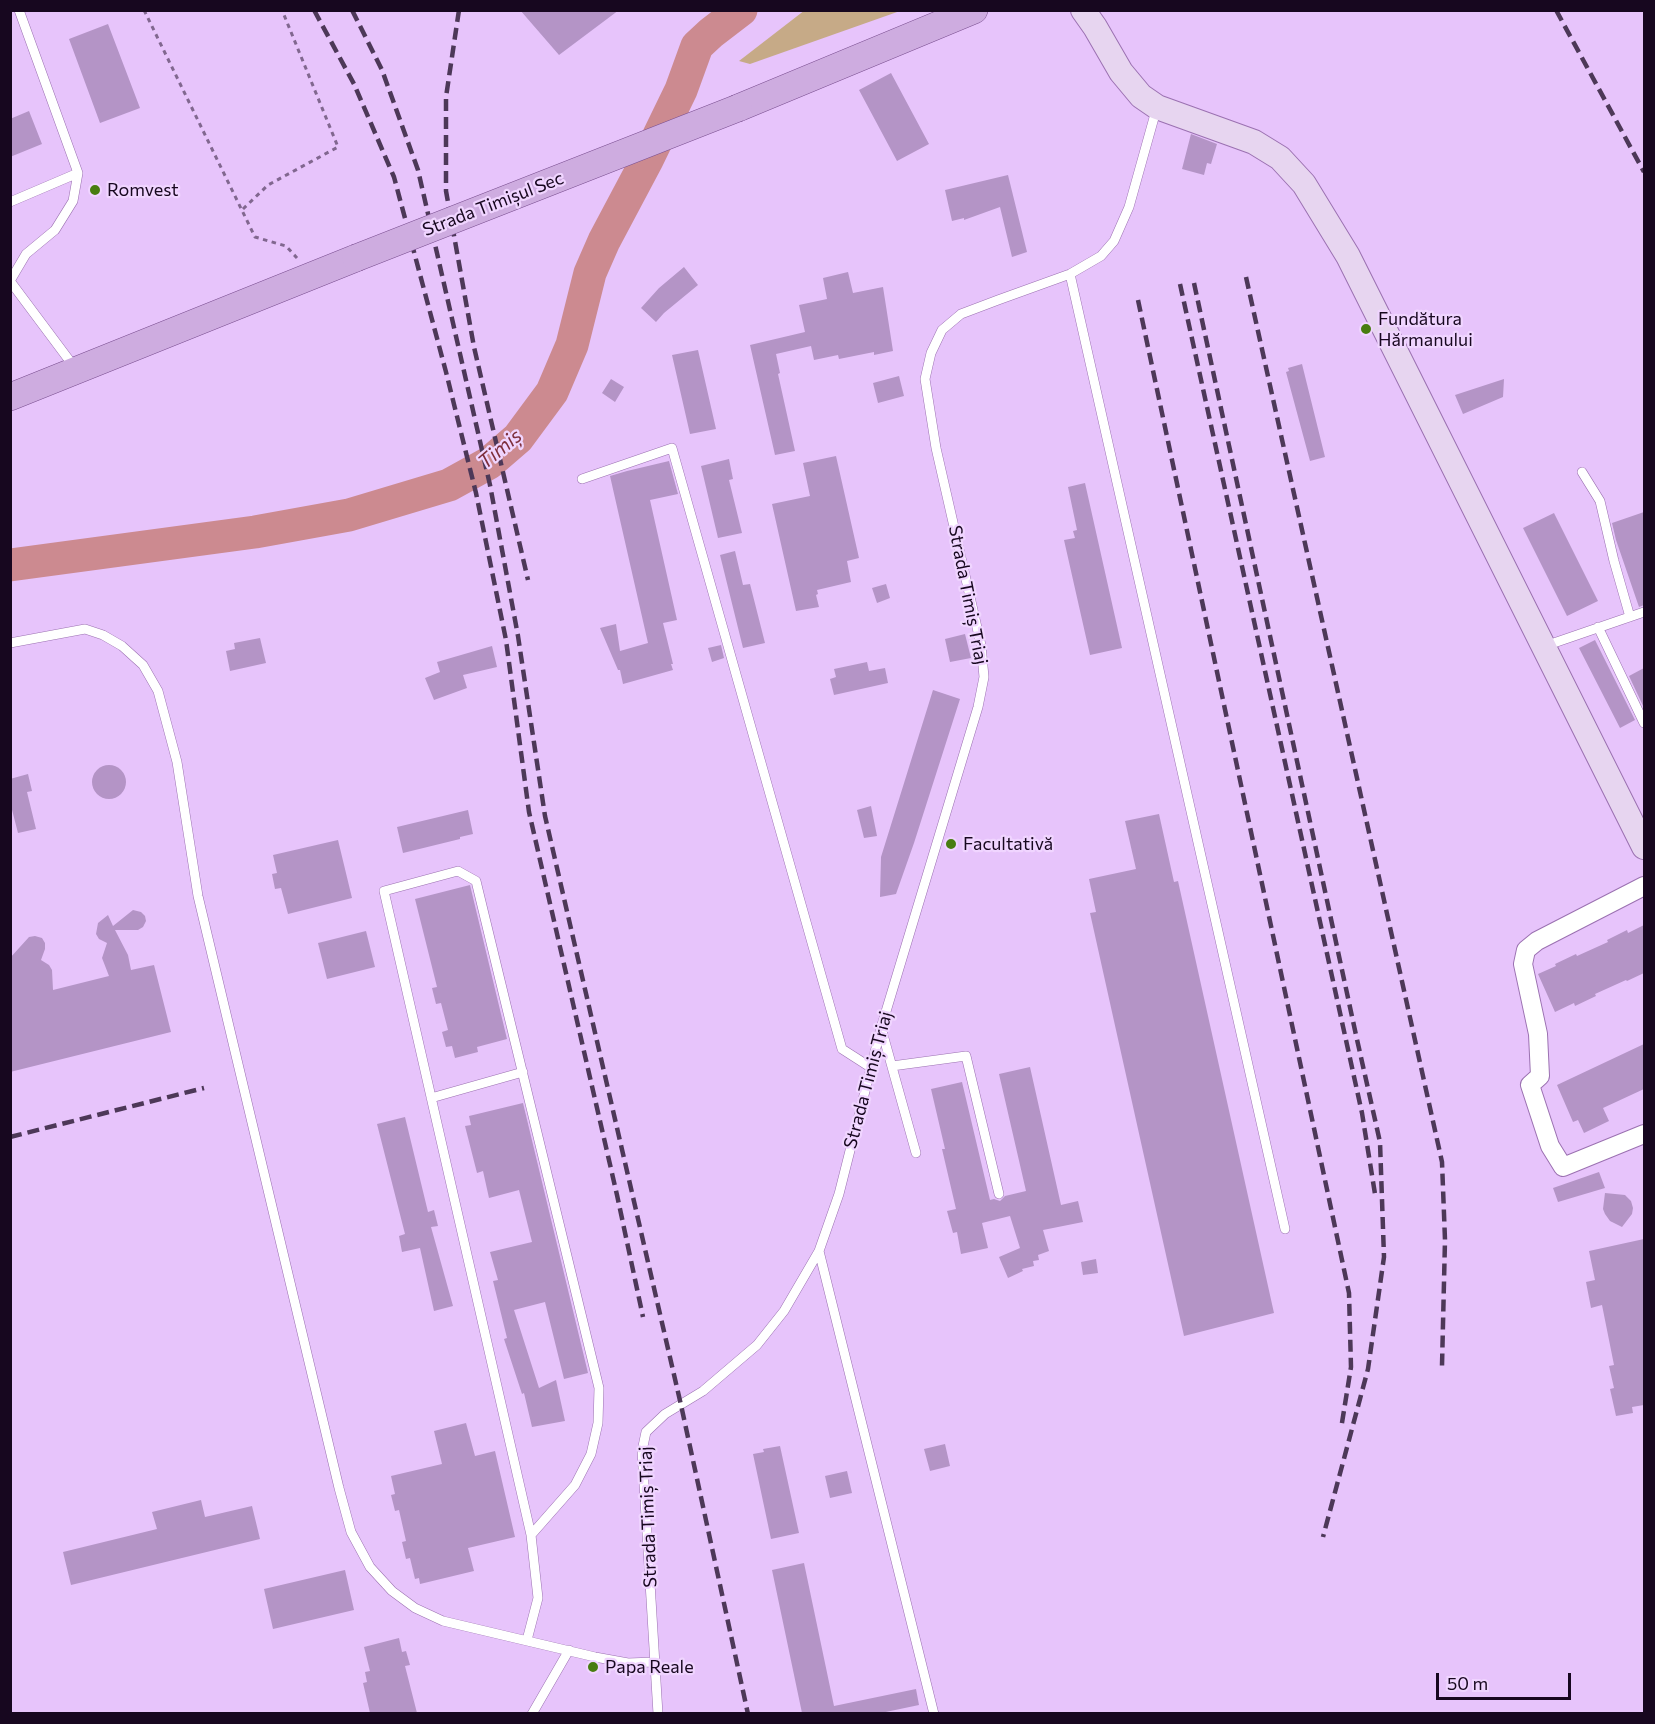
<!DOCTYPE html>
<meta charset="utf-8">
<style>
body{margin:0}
#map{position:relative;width:1655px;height:1724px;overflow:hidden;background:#e7c4fb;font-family:Commissioner,sans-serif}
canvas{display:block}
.frame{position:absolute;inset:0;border:12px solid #17071f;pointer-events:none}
.scale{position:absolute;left:1436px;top:1673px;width:135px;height:27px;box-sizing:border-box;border:3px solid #17071f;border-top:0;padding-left:8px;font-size:18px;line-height:21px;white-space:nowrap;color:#17071f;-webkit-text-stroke:4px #f0d5ff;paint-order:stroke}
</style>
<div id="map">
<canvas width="1655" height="1724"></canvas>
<div class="frame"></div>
<div class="scale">50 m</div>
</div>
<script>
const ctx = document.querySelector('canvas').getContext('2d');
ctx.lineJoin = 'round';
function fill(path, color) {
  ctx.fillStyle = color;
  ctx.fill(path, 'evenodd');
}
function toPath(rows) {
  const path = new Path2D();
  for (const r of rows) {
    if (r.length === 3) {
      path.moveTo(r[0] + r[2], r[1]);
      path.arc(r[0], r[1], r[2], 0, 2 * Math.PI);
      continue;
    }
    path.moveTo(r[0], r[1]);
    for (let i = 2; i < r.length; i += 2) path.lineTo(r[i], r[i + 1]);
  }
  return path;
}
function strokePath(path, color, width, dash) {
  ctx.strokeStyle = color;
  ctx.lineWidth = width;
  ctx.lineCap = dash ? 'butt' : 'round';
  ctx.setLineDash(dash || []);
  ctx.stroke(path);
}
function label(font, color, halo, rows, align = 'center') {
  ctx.font = font + ' Commissioner,sans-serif';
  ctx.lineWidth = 4.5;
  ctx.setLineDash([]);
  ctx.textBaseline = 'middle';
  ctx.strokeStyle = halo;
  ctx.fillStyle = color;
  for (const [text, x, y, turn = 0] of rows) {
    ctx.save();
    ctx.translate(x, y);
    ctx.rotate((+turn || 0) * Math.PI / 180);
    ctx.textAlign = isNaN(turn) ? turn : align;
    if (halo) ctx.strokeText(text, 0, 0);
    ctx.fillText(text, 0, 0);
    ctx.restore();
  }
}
const green = toPath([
 [805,10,900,10,900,11,750,64,739,61]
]);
const river = toPath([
 [10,565,255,532,349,515,449,485,489,463,518,438,552,392,572,345,590,273,604,241,647,160,681,90,697,46,711,33,741,10]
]);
const building = toPath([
 [520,10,619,10,559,55],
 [108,24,140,108,100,123,69,39],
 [891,73,929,144,897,161,859,90],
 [29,111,42,144,10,157,10,119],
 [1191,134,1217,144,1211,164,1207,163,1204,175,1182,169],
 [1008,175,1027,252,1012,257,1000,207,964,220,964,218,952,221,945,190],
 [684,267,698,285,664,313,656,322,641,308,659,288],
 [848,272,853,293,883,287,893,351,874,355,874,352,839,359,838,355,814,360,811,346,776,354,780,373,778,374,795,451,775,455,750,345,805,332,799,305,827,299,823,278],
 [698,350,716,429,690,434,672,355],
 [1302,364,1325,457,1310,461,1286,372,1289,371,1288,368],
 [899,376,904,396,878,403,873,383],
 [611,379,624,387,615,402,602,393],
 [1504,379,1503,397,1463,414,1455,395],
 [836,456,859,558,847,561,851,582,817,590,818,594,816,595,819,607,796,611,772,504,810,496,803,463],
 [729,459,733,479,729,480,742,533,718,538,701,466],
 [669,461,678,494,650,500,677,620,663,623,673,664,671,664,673,670,623,684,620,670,618,670,600,628,616,624,620,651,648,643,610,476,627,471],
 [1085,483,1122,648,1090,655,1064,540,1075,538,1073,531,1077,530,1068,487],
 [1644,512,1644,605,1639,607,1616,540,1612,523],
 [1554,513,1598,601,1567,616,1523,528],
 [735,551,743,585,750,584,765,643,743,648,720,555],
 [886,584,890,598,877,603,872,588],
 [965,634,971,658,950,662,945,639],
 [260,638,266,663,230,671,226,651,235,649,234,643],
 [1595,640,1635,720,1620,728,1579,648],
 [721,645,724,658,712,662,708,648],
 [492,646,497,667,463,675,467,688,434,700,425,678,440,672,437,662],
 [867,662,869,671,885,668,888,683,834,695,830,679,836,677,834,669],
 [1644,668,1644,708,1629,676],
 [933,690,960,699,914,843,896,894,880,897,881,857],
 [109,782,17],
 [28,774,32,791,27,792,36,829,18,833,10,802,10,779],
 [871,806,877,836,864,838,857,810],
 [468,810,473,834,460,837,460,839,403,853,397,827],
 [1159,814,1174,882,1178,881,1274,1313,1184,1336,1090,913,1096,912,1089,879,1136,869,1125,821],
 [338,840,352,898,288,914,281,888,275,889,272,874,277,873,273,855],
 [470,885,507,1039,477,1047,478,1052,455,1058,452,1046,446,1047,442,1032,448,1030,441,1003,436,1004,432,988,437,987,415,899],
 [133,910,141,912,145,916,146,921,143,927,138,930,115,930,128,955,131,970,154,965,171,1032,10,1072,10,958,29,937,35,936,42,938,45,943,45,949,41,960,49,965,52,970,53,990,109,976,102,958,107,943,99,939,96,934,98,923,108,915,113,926],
 [1644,925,1644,973,1627,981,1626,980,1595,994,1596,996,1575,1006,1574,1003,1555,1012,1538,974,1556,966,1555,964,1576,954,1577,956,1608,942,1607,940,1627,930,1628,933],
 [366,931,375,967,327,979,318,943],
 [1644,1044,1644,1089,1603,1108,1609,1121,1584,1133,1578,1120,1573,1122,1557,1085],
 [1030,1067,1061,1205,1078,1201,1083,1222,1043,1230,1049,1251,1038,1255,1039,1260,1033,1261,1034,1266,1022,1269,1023,1271,1008,1278,999,1257,1020,1248,1010,1216,982,1223,988,1248,961,1254,957,1232,953,1233,947,1211,956,1209,942,1149,945,1149,931,1089,962,1082,990,1200,994,1199,1000,1201,1005,1196,1026,1191,999,1074],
 [523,1103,588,1373,564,1379,545,1302,514,1310,539,1388,556,1380,565,1421,532,1427,524,1393,522,1394,504,1339,507,1338,493,1281,498,1280,490,1252,532,1242,519,1190,489,1198,483,1171,477,1173,465,1126,471,1125,469,1116],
 [405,1117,428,1212,434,1210,438,1226,431,1227,453,1306,434,1311,420,1248,402,1252,399,1236,405,1234,377,1124],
 [1599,1172,1605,1188,1558,1202,1553,1188],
 [1605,1193,1625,1195,1631,1201,1633,1208,1632,1214,1622,1227,1610,1221,1605,1214,1603,1209],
 [1644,1239,1644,1405,1632,1407,1633,1413,1616,1416,1610,1389,1614,1388,1609,1366,1614,1365,1602,1305,1591,1308,1586,1282,1595,1280,1589,1251],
 [1096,1259,1098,1273,1083,1275,1081,1262],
 [466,1423,475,1456,495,1451,515,1537,468,1548,474,1571,420,1584,419,1578,415,1579,410,1558,406,1559,402,1542,406,1541,399,1510,395,1511,391,1495,395,1494,391,1476,442,1464,434,1431],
 [945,1444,950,1466,930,1471,924,1449],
 [780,1446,799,1533,771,1539,753,1454,764,1452,763,1449],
 [847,1471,852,1493,830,1498,825,1476],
 [201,1500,205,1517,252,1506,260,1539,71,1585,63,1552,157,1529,152,1512],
 [804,1563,834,1706,916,1689,919,1705,881,1713,802,1713,772,1570],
 [345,1570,354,1610,273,1629,264,1589],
 [399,1638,402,1652,406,1651,410,1665,405,1666,417,1713,370,1713,363,1683,367,1682,365,1672,370,1671,364,1647]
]);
const path = toPath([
 [144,10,255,237,286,246,297,258],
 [243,209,268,185,338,147,282,10]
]);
const lane = toPath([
 [19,10,78,173,73,201,55,230,26,254,10,281,75,368],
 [10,202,78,173],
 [1070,274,1285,1229],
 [1582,472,1600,501,1614,561,1630,617],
 [582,479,672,448,842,1049,870,1067],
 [1598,627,1644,723],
 [10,643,85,629,103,635,122,646,143,665,158,691,177,762,198,896,339,1488,351,1532,370,1567,392,1591,415,1608,443,1621,595,1657,628,1663,654,1662],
 [1545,646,1644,612],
 [882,1031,916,1153],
 [892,1066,966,1056,999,1194],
 [431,1098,523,1072],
 [819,1251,934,1714],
 [527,1640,538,1598,531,1535,384,891,458,871,476,881,599,1388,598,1423,591,1454,575,1485,531,1535],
 [532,1714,569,1650],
 [658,1714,642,1451,646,1432,665,1414,703,1391,757,1345,784,1311,819,1251,839,1194,881,1028,978,707,984,677,981,645,936,448,925,379,931,353,942,330,961,314,998,300,1070,274,1101,256,1114,241,1129,207,1157,107]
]);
const street = toPath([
 [1644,886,1537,941,1526,950,1523,964,1538,1034,1540,1076,1530,1085,1550,1146,1563,1167,1644,1134]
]);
const secondary = toPath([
 [1083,10,1095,27,1121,72,1141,96,1157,107,1254,142,1280,158,1304,184,1348,256,1644,847]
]);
const primary = toPath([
 [738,108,974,10],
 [10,397,356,258]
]);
const rail = toPath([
 [314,10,354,84,394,177,446,372,476,493,506,640,529,812,617,1195,643,1317],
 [352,10,382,70,418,170,490,485,518,636,545,816,681,1405,748,1714],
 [459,10,446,97,446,191,474,347,528,580],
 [1556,10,1644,172],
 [1246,277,1442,1162,1445,1240,1442,1366],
 [1194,283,1356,1035,1380,1142,1384,1257,1368,1369,1323,1537],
 [1180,284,1362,1113,1375,1194],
 [1138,300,1349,1293,1351,1367,1341,1429],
 [10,1137,204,1088]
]);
const primaryBridge = toPath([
 [356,258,738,108]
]);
const markers = [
 [95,190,6,"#487d10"],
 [1366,329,6,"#487d10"],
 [951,844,6,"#487d10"],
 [593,1667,6,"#487d10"]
];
const poiNames = [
 ["Romvest",107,190],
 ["Fundătura",1378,319],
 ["Hărmanului",1378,340],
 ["Facultativă",963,844],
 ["Papa Reale",605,1667]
];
const streetNames = [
 ["Strada Timișul Sec",493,204,-21],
 ["Strada Timiș Triaj",968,595,79],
 ["Strada Timiș Triaj",868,1080,-75],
 ["Strada Timiș Triaj",648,1517,-92]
];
const waterNames = [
 ["Timiș",500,449,-40]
];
fill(green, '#c6aa87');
strokePath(river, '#cc8a90', 33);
fill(building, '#b494c6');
strokePath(lane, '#9b71b1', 10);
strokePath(street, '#9b71b1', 20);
strokePath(secondary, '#9b71b1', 26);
strokePath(primary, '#794e8f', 28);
strokePath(path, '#81678f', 3, [4.5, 4.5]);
strokePath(lane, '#fff', 9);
strokePath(street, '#fff', 18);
strokePath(secondary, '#e7d5f0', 24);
strokePath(primary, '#ceace0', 27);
strokePath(rail, '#4d3858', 4.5, [12, 6]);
strokePath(primaryBridge, '#794e8f', 28, []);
strokePath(primaryBridge, '#ceace0', 27);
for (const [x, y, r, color] of markers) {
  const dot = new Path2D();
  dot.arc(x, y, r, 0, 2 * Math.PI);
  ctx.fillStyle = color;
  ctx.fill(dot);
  strokePath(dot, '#f0d5ff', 2);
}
label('18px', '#17071f', '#f0d5ff', poiNames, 'left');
label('18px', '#17071f', '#f0d5ff', streetNames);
label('italic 20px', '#7d2e3b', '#f0d5ff', waterNames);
</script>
